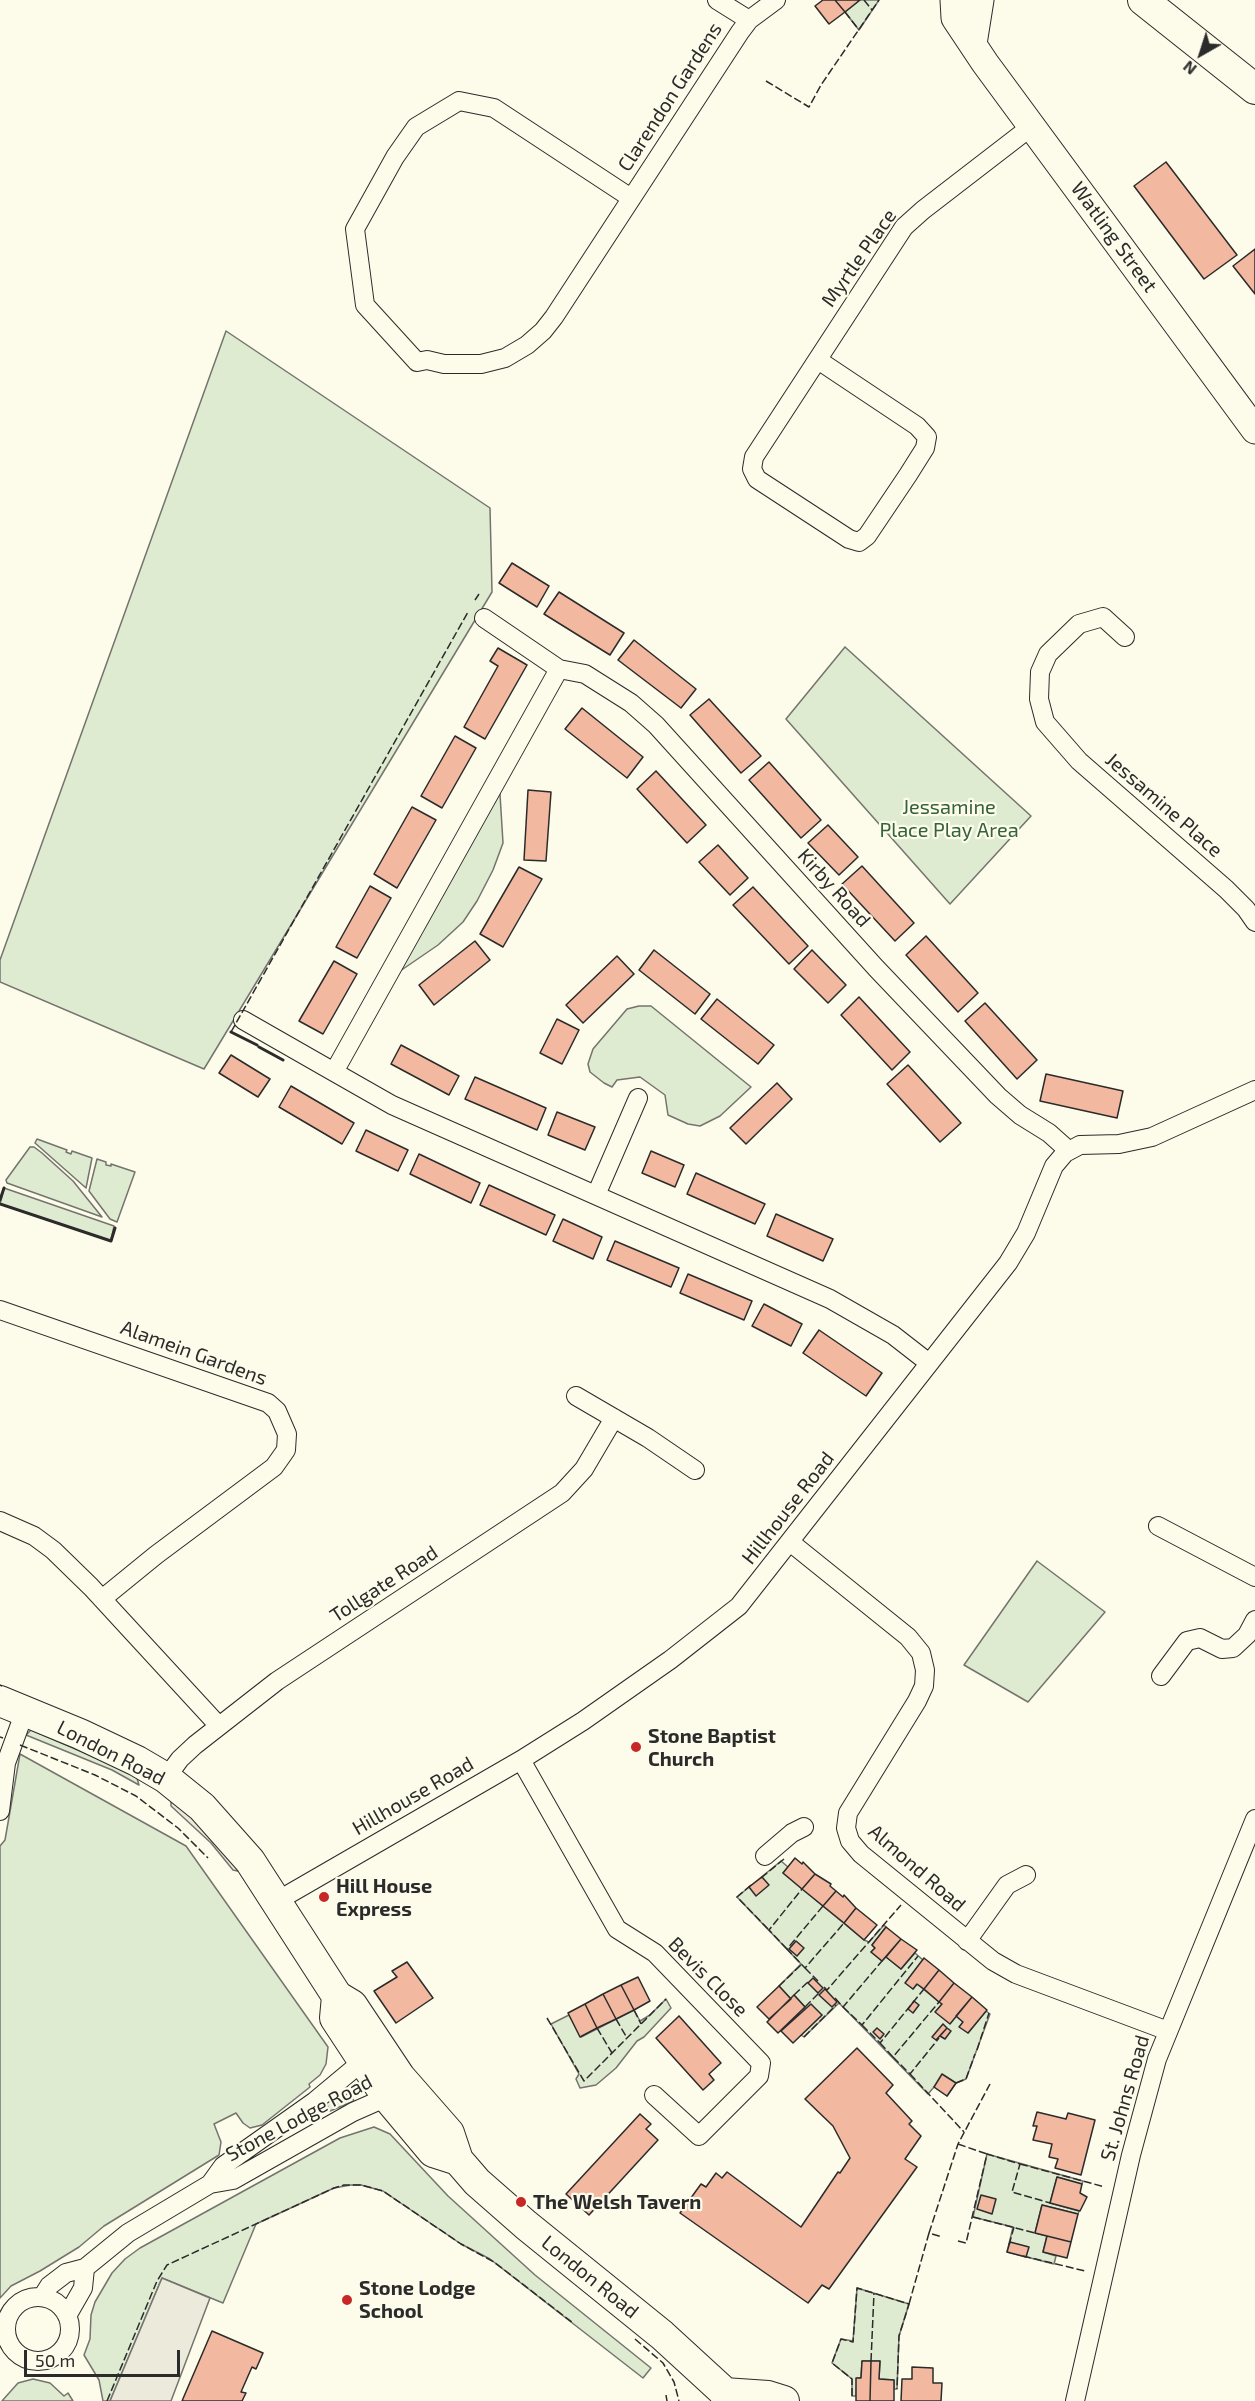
<!DOCTYPE html>
<style>
body{margin:0}
#map{position:relative;width:1255px;height:2401px;overflow:hidden;background:#fdfbea;font-family:"Exo 2",sans-serif}
canvas{display:block}
.north{position:absolute;left:1171px;top:24px;width:60px;height:60px;-webkit-text-stroke:4px #fdfbea;paint-order:stroke;rotate:219deg;font-size:16px;font-weight:700;line-height:24px;text-align:center;color:#2b2b2b}
.north::after{content:'';display:block;margin:auto;width:21px;height:27px;background:#2b2b2b;clip-path:polygon(50% 0,100% 100%,50% 72%,0 100%)}
.scale{position:absolute;left:24px;top:2350px;width:156px;height:27px;box-sizing:border-box;border:3px solid #2b2b2b;border-top:0;padding-left:8px;font-size:18px;line-height:21px;white-space:nowrap;color:#2b2b2b;-webkit-text-stroke:4px #fdfbea;paint-order:stroke}
</style>
<div id="map">
<canvas width="1255" height="2401"></canvas>
<div class="north">N</div>
<div class="scale">50 m</div>
</div>
<script>
const ctx = document.querySelector('canvas').getContext('2d');
ctx.lineJoin = 'round';
function fill(path, color) {
  ctx.fillStyle = color;
  ctx.fill(path, 'evenodd');
}
function toPath(rows) {
  const path = new Path2D();
  for (const r of rows) {
    if (r.length === 3) {
      path.moveTo(r[0] + r[2], r[1]);
      path.arc(r[0], r[1], r[2], 0, 2 * Math.PI);
      continue;
    }
    path.moveTo(r[0], r[1]);
    for (let i = 2; i < r.length; i += 2) path.lineTo(r[i], r[i + 1]);
  }
  return path;
}
function strokePath(path, color, width, dash) {
  ctx.strokeStyle = color;
  ctx.lineWidth = width;
  ctx.lineCap = dash ? 'butt' : 'round';
  ctx.setLineDash(dash || []);
  ctx.stroke(path);
}
function label(font, color, halo, rows, align = 'center') {
  ctx.font = font + ' "Exo 2",sans-serif';
  ctx.lineWidth = 4.5;
  ctx.setLineDash([]);
  ctx.textBaseline = 'middle';
  ctx.strokeStyle = halo;
  ctx.fillStyle = color;
  for (const [text, x, y, turn = 0] of rows) {
    ctx.save();
    ctx.translate(x, y);
    ctx.rotate((+turn || 0) * Math.PI / 180);
    ctx.textAlign = isNaN(turn) ? turn : align;
    if (halo) ctx.strokeText(text, 0, 0);
    ctx.fillText(text, 0, 0);
    ctx.restore();
  }
}
const green = toPath([
 [860,0,879,0,859,30,845,12,860,0],
 [226,331,490,508,492,592,204,1069,0,982,0,960,226,331],
 [845,647,1031,816,950,904,786,719,845,647],
 [499,778,503,843,493,870,477,901,463,922,438,945,387,980,499,778],
 [639,1006,651,1006,751,1087,720,1116,700,1126,688,1124,668,1115,665,1095,640,1077,617,1080,612,1087,604,1083,590,1072,588,1064,593,1049,627,1009,639,1006],
 [37,1139,67,1150,66,1152,71,1154,72,1151,92,1158,86,1188,35,1143,37,1139],
 [30,1147,34,1147,42,1153,73,1181,102,1217,7,1183,6,1180,30,1147],
 [97,1159,106,1162,106,1165,111,1166,111,1164,135,1172,117,1222,110,1219,89,1191,97,1159],
 [4,1188,114,1226,111,1241,0,1204,4,1188],
 [1037,1561,1105,1612,1028,1702,964,1665,1037,1561],
 [31,1730,136,1775,139,1785,112,1770,26,1735,31,1730],
 [20,1754,186,1846,328,2047,326,2064,320,2075,309,2084,310,2087,262,2125,250,2128,243,2123,236,2113,214,2124,221,2142,219,2155,104,2226,79,2247,40,2271,11,2286,0,2298,0,1846,5,1840,20,1754],
 [781,1861,788,1867,783,1873,864,1940,869,1942,884,1925,886,1927,872,1945,875,1948,871,1952,882,1961,886,1957,901,1969,915,1953,923,1960,906,1983,913,1989,917,1984,939,2002,942,2004,936,2012,956,2016,963,2022,960,2027,968,2033,986,2011,990,2014,966,2079,956,2083,947,2096,934,2087,928,2094,839,2003,804,2037,801,2035,822,2015,804,2011,803,2010,805,2007,795,1996,791,1999,779,1986,801,1964,737,1897,781,1861],
 [666,1999,671,2008,644,2037,637,2041,616,2068,596,2085,580,2088,576,2079,579,2074,551,2024,569,2015,581,2037,634,2010,640,2021,650,2015,666,1999],
 [374,2127,390,2134,448,2196,535,2275,651,2368,643,2378,490,2259,461,2244,383,2191,361,2185,351,2185,334,2188,256,2224,223,2303,162,2278,110,2401,103,2401,99,2380,84,2355,90,2339,91,2315,95,2302,112,2273,125,2259,140,2248,340,2138,374,2127],
 [987,2154,1083,2181,1082,2184,1057,2177,1050,2203,1079,2211,1078,2214,1042,2205,1035,2233,1047,2236,1043,2252,1056,2256,1054,2264,1007,2252,1013,2227,973,2217,987,2154],
 [857,2288,909,2304,899,2336,897,2389,894,2389,894,2380,879,2379,880,2361,862,2361,861,2378,857,2378,856,2396,852,2396,852,2379,832,2363,841,2339,853,2341,857,2288],
 [33,2379,50,2383,64,2396,68,2393,73,2401,2,2401,18,2383,33,2379]
]);
const parking = toPath([
 [171,1797,194,1817,242,1872,233,1870,211,1843,171,1806,171,1797],
 [349,2093,354,2101,330,2111,326,2103,337,2096,340,2098,349,2093],
 [162,2278,210,2298,171,2401,110,2401,162,2278]
]);
const building = toPath([
 [823,0,835,0,845,12,829,24,815,6,823,0],
 [835,0,860,0,845,12,835,0],
 [1166,162,1237,255,1204,279,1134,186,1166,162],
 [1255,249,1255,294,1233,266,1255,249],
 [512,563,549,586,537,607,499,583,512,563],
 [559,592,624,633,610,655,544,614,559,592],
 [634,640,696,689,681,708,618,660,634,640],
 [498,648,527,665,485,739,464,727,498,666,490,661,498,648],
 [709,699,761,756,741,773,690,715,709,699],
 [582,708,643,757,627,778,565,729,582,708],
 [455,736,476,748,442,808,421,796,455,736],
 [769,762,821,820,801,838,749,780,769,762],
 [656,771,706,825,687,843,637,789,656,771],
 [528,790,551,792,546,861,524,860,528,790],
 [412,807,436,820,397,888,374,874,412,807],
 [828,825,858,857,839,875,808,843,828,825],
 [718,845,748,878,730,895,699,862,718,845],
 [862,866,914,923,895,941,842,884,862,866],
 [519,867,542,879,503,947,480,934,519,867],
 [370,886,391,898,357,958,336,947,370,886],
 [753,887,808,946,789,964,733,905,753,887],
 [926,936,978,993,958,1012,906,955,926,936],
 [475,941,490,960,434,1005,419,985,475,941],
 [654,950,710,994,695,1014,639,970,654,950],
 [812,950,846,985,828,1003,794,969,812,950],
 [617,956,634,974,583,1023,566,1005,617,956],
 [334,961,357,974,323,1034,299,1021,334,961],
 [859,997,910,1052,892,1070,841,1015,859,997],
 [717,999,774,1045,758,1064,701,1019,717,999],
 [985,1003,1037,1060,1017,1079,965,1021,985,1003],
 [557,1019,579,1030,562,1064,540,1053,557,1019],
 [401,1045,459,1076,449,1095,391,1064,401,1045],
 [231,1055,270,1079,258,1097,219,1073,231,1055],
 [908,1065,961,1123,940,1142,887,1084,908,1065],
 [1046,1074,1123,1091,1117,1118,1040,1101,1046,1074],
 [475,1077,546,1108,537,1130,465,1099,475,1077],
 [777,1083,792,1099,746,1144,730,1128,777,1083],
 [291,1086,354,1123,342,1144,279,1107,291,1086],
 [557,1112,595,1127,585,1150,548,1135,557,1112],
 [366,1130,408,1150,398,1171,356,1151,366,1130],
 [651,1151,684,1165,675,1187,642,1173,651,1151],
 [419,1154,480,1183,471,1203,410,1174,419,1154],
 [696,1173,765,1204,755,1224,687,1194,696,1173],
 [489,1185,555,1215,546,1235,480,1205,489,1185],
 [776,1214,833,1239,823,1261,767,1236,776,1214],
 [563,1219,602,1237,593,1259,553,1241,563,1219],
 [615,1241,679,1268,671,1287,607,1260,615,1241],
 [688,1274,752,1301,744,1320,680,1293,688,1274],
 [764,1304,802,1324,791,1346,752,1326,764,1304],
 [819,1330,882,1373,866,1396,803,1353,819,1330],
 [795,1858,802,1864,803,1862,815,1874,802,1889,783,1873,795,1858],
 [815,1874,831,1884,830,1886,836,1891,823,1906,802,1889,815,1874],
 [762,1877,769,1885,756,1896,749,1887,762,1877],
 [836,1891,843,1897,844,1895,856,1908,844,1923,823,1906,836,1891],
 [856,1908,877,1925,864,1940,844,1923,856,1908],
 [886,1927,901,1939,882,1961,871,1952,875,1948,872,1945,886,1927],
 [901,1939,917,1950,901,1969,886,1957,901,1939],
 [796,1941,804,1948,797,1956,789,1949,796,1941],
 [924,1958,939,1970,924,1989,917,1984,913,1989,905,1983,924,1958],
 [407,1962,433,1998,396,2023,374,1991,397,1977,392,1971,407,1962],
 [939,1970,954,1983,939,2002,924,1989,939,1970],
 [638,1977,650,2001,634,2010,621,1985,638,1977],
 [813,1978,823,1988,818,1993,808,1983,813,1978],
 [954,1983,972,1997,950,2024,935,2012,942,2004,939,2002,954,1983],
 [621,1985,634,2010,616,2019,603,1994,621,1985],
 [779,1986,791,1999,769,2019,757,2007,779,1986],
 [825,1989,837,2002,832,2007,819,1995,825,1989],
 [603,1994,616,2019,597,2028,585,2004,603,1994],
 [794,1995,805,2007,778,2033,767,2022,794,1995],
 [972,1997,987,2010,968,2033,959,2027,963,2022,956,2016,972,1997],
 [914,2001,919,2005,913,2013,908,2009,914,2001],
 [585,2004,597,2028,580,2037,568,2013,585,2004],
 [811,2004,822,2015,793,2043,781,2031,811,2004],
 [679,2016,721,2063,709,2074,714,2080,703,2090,656,2038,679,2016],
 [943,2024,947,2028,936,2040,932,2037,943,2024],
 [877,2028,884,2034,880,2039,873,2032,877,2028],
 [947,2028,951,2031,945,2039,940,2036,947,2028],
 [857,2048,893,2085,886,2093,912,2121,909,2124,921,2136,905,2159,917,2167,829,2289,822,2285,808,2303,680,2213,701,2184,706,2187,716,2173,722,2178,727,2172,801,2227,838,2172,840,2173,850,2158,833,2126,805,2099,857,2048],
 [942,2074,956,2083,947,2096,934,2087,942,2074],
 [1037,2112,1066,2119,1068,2113,1095,2120,1081,2175,1055,2168,1058,2159,1049,2157,1052,2144,1033,2140,1037,2126,1033,2126,1037,2112],
 [640,2114,651,2124,646,2129,658,2140,589,2215,566,2194,640,2114],
 [1057,2177,1082,2184,1080,2193,1087,2197,1080,2211,1050,2203,1057,2177],
 [981,2195,996,2199,992,2214,977,2209,981,2195],
 [1042,2205,1078,2214,1071,2242,1035,2233,1042,2205],
 [1047,2236,1071,2242,1067,2258,1043,2252,1047,2236],
 [1010,2242,1029,2247,1026,2257,1007,2252,1010,2242],
 [212,2331,263,2353,256,2369,252,2367,241,2392,246,2393,242,2401,182,2401,212,2331],
 [862,2361,871,2361,870,2401,856,2401,856,2378,861,2378,862,2361],
 [871,2361,880,2361,879,2379,894,2380,894,2401,870,2401,871,2361],
 [912,2367,933,2368,933,2383,942,2383,941,2401,901,2401,902,2379,912,2379,912,2367]
]);
const minor = toPath([
 [717,0,749,20],
 [631,198,494,108,459,101,416,127,395,157,355,229,365,305,417,362,427,360,444,364,481,364,505,358,527,345,543,331,554,317,740,32,749,20,776,0],
 [818,360,917,426,927,437,925,448,908,475,867,536,859,542,849,539,757,479,752,469,754,457,904,227,923,210,1032,126],
 [484,618,559,669],
 [1125,637,1103,617,1079,624,1048,654,1040,672,1039,699,1045,722,1079,761,1226,889,1246,909,1255,922],
 [243,1020,334,1072],
 [596,1195,638,1098],
 [0,1310,268,1403,277,1411,287,1434,286,1450,274,1467,156,1555,102,1599],
 [929,1363,893,1335,830,1299,392,1105,334,1072,559,669,585,674,631,703,656,725,876,968,998,1096,1020,1115,1049,1133,1068,1150],
 [576,1396,648,1438,695,1470],
 [0,1521,34,1536,53,1550,91,1587,219,1726],
 [1158,1526,1255,1577],
 [790,1542,908,1637,921,1653,925,1670,924,1686,917,1701,848,1813,846,1828,850,1841,861,1854,993,1961,1016,1974,1168,2031],
 [1161,1676,1187,1641,1200,1638,1222,1649,1233,1648,1247,1635,1255,1620],
 [521,1760,617,1929,655,1953,761,2063,759,2076,699,2136,654,2095],
 [166,1778,180,1759,195,1745,277,1681,562,1493,584,1469,614,1418],
 [0,1811,6,1763,25,1711],
 [765,1856,792,1833,804,1827],
 [277,1901,521,1760,583,1721,670,1660,739,1606,1008,1263,1026,1233,1054,1166,1065,1153,1080,1145,1119,1144,1152,1137,1255,1090],
 [967,1941,1007,1885,1026,1875],
 [210,2184,223,2166,315,2101,369,2056],
 [38,2329,32],
 [42,2297,49,2286,66,2273,85,2268,128,2233,210,2184,233,2180,353,2112,387,2097,392,2090],
 [67,2316,83,2288,85,2268],
 [1075,2401,1131,2155,1157,2059,1255,1819]
]);
const secondary = toPath([
 [954,0,955,18,985,63,1255,430],
 [973,44,980,0]
]);
const primary = toPath([
 [1143,0,1255,89],
 [0,1701,80,1734,137,1761,166,1778,202,1807,250,1861,337,1996,352,2005,400,2077,449,2133,458,2160,477,2182,526,2225,662,2335,734,2401],
 [337,1996,335,2018,387,2097,433,2152,458,2160],
 [724,2393,768,2396,784,2401]
]);
const fence = toPath([
 [864,0,872,10],
 [845,12,859,30],
 [766,81,809,107,821,85,879,0],
 [475,600,479,594],
 [231,1032,468,612],
 [0,1685,2,1686],
 [0,1737,3,1738],
 [20,1745,95,1775,136,1796,178,1828,208,1858],
 [761,1878,784,1859],
 [751,1885,737,1897,769,1930],
 [823,1906,787,1949,805,1968,844,1923],
 [787,1949,769,1930,802,1889],
 [805,1968,818,1981],
 [779,1986,802,1964],
 [824,1987,827,1990,901,1905],
 [794,1995,809,1981],
 [835,1998,843,2007,882,1961],
 [805,2007,820,1992],
 [843,2007,862,2025,918,1956],
 [634,2010,641,2024],
 [547,2018,584,2081,666,1999],
 [616,2019,627,2038],
 [862,2025,880,2043,924,1989],
 [597,2028,612,2053],
 [804,2037,836,2005],
 [880,2043,893,2057,939,2002],
 [977,2050,989,2013],
 [893,2057,910,2074,939,2038],
 [910,2074,964,2132],
 [956,2083,966,2079,975,2054],
 [958,2144,987,2154],
 [1020,2164,1105,2187],
 [973,2217,1035,2233],
 [929,2233,958,2144,990,2084],
 [958,2241,966,2243,987,2154,1020,2164,1012,2192,1050,2203],
 [1009,2245,1014,2227],
 [1023,2256,1085,2271],
 [909,2304,929,2233,942,2237],
 [635,2339,663,2363,674,2382,679,2401],
 [871,2361,874,2293],
 [666,2395,667,2401],
 [852,2396,852,2379,832,2363,841,2339,853,2342,857,2288,909,2304,899,2336,897,2389],
 [107,2401,157,2281,167,2265,334,2188,344,2185,361,2185,383,2191,461,2244,494,2262,573,2323]
]);
const wall = toPath([
 [231,1032,257,1045],
 [259,1047,283,1060],
 [0,1200,4,1188],
 [0,1204,111,1241,115,1228]
]);
const markers = [
 [636,1747,6,"#c62828"],
 [324,1897,6,"#c62828"],
 [521,2202,6,"#c62828"],
 [347,2300,6,"#c62828"]
];
const streetNames = [
 ["Clarendon Gardens",670,97,-57],
 ["Watling Street",1114,237,54],
 ["Myrtle Place",859,258,-55],
 ["Jessamine Place",1164,805,41],
 ["Kirby Road",834,888,48],
 ["Alamein Gardens",194,1353,20],
 ["Hillhouse Road",788,1508,-52],
 ["Tollgate Road",384,1584,-33],
 ["London Road",111,1753,27],
 ["Hillhouse Road",413,1796,-30],
 ["Almond Road",917,1868,41],
 ["Bevis Close",708,1977,45],
 ["St. Johns Road",1125,2098,-74],
 ["Stone Lodge Road",299,2118,-28],
 ["London Road",590,2277,39]
];
const parkNames = [
 ["Jessamine",949,807],
 ["Place Play Area",949,830]
];
const poiNames = [
 ["Stone Baptist",648,1736],
 ["Church",648,1759],
 ["Hill House",336,1886],
 ["Express",336,1909],
 ["The Welsh Tavern",533,2202],
 ["Stone Lodge",359,2288],
 ["School",359,2311]
];
fill(green, '#deebd1');
strokePath(green, '#74746e', 1.5);
fill(parking, '#eceadb');
strokePath(parking, '#74746e', 1.5);
fill(building, '#f2b8a0');
strokePath(building, '#2b2b2b', 1.5);
strokePath(minor, '#2b2b2b', 20);
strokePath(secondary, '#2b2b2b', 29);
strokePath(primary, '#2b2b2b', 32);
strokePath(minor, '#fdfbea', 18);
strokePath(secondary, '#fdfbea', 27);
strokePath(primary, '#fdfbea', 30);
strokePath(fence, '#2b2b2b', 1.5, [8, 3]);
strokePath(wall, '#2b2b2b', 3);
for (const [x, y, r, color] of markers) {
  const dot = new Path2D();
  dot.arc(x, y, r, 0, 2 * Math.PI);
  ctx.fillStyle = color;
  ctx.fill(dot);
  strokePath(dot, '#fdfbea', 2);
}
label('20px', '#2b2b2b', '#fdfbea', streetNames);
label('20px', '#34623c', '#fdfbea', parkNames);
label('bold 20px', '#2b2b2b', '#fdfbea', poiNames, 'left');
</script>
